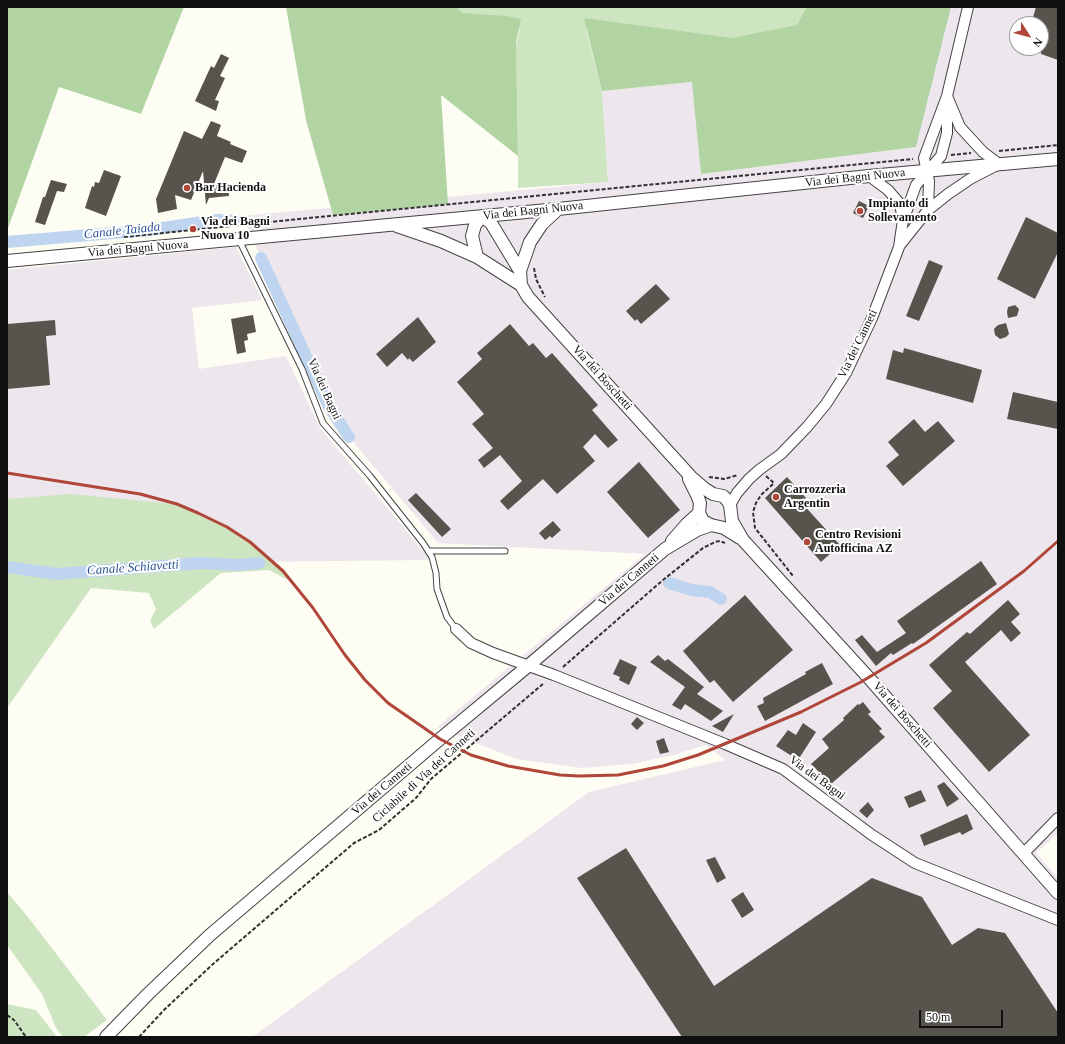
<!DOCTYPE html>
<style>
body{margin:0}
#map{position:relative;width:1065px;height:1044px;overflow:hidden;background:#fefdf4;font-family:"Times New Roman",serif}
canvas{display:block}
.frame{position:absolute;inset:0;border:8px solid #101010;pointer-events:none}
.north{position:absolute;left:1009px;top:16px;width:40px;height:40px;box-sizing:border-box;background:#fff;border:1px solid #9f9f9f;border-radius:50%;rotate:126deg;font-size:11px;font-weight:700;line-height:16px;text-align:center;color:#101010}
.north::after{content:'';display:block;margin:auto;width:14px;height:18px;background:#af4638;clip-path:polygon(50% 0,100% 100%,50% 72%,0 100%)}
.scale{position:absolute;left:919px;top:1010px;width:84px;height:18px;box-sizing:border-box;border:2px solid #101010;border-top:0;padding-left:5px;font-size:12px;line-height:14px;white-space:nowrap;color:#101010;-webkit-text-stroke:3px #fff;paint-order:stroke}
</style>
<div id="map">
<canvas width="1065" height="1044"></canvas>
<div class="frame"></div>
<div class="north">N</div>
<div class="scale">50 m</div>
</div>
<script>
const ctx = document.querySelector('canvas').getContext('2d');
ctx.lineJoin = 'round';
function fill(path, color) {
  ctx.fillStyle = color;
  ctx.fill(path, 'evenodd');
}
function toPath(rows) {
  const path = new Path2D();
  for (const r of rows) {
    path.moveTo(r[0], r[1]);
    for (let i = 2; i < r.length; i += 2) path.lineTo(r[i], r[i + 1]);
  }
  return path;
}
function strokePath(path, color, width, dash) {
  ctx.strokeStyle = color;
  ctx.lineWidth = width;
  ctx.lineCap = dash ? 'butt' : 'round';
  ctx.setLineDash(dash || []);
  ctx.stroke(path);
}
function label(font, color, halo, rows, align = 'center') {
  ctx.font = font + ' "Times New Roman",serif';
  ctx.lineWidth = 4;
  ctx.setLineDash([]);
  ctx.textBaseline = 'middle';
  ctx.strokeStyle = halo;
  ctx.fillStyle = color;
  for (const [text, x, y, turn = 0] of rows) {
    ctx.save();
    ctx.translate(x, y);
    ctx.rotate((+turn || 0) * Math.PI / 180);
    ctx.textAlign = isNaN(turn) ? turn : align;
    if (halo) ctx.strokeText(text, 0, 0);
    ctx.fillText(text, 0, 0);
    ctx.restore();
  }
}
const industrial = toPath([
 [951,7,1058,7,1058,833,1036,853,1058,878,1058,1037,252,1037,589,792,725,760,706,745,674,755,632,764,582,768,516,759,437,727,645,554,438,543,349,437,329,407,242,216,608,182,602,91,693,82,701,174,916,147],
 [1017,24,1041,24,1041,48,1017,48],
 [236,247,262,300,192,308,199,369,286,356,320,428,431,560,51,564,7,556,7,270]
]);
const green = toPath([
 [338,7,893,7,867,54,586,29,602,91,608,182,518,188,518,156,516,46,520,28],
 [70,494,177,504,198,513,227,527,250,542,273,561,292,582,269,570,221,573,154,629,150,621,156,609,149,593,91,588,7,708,7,499],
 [7,892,28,917,107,1020,84,1037,63,1037,56,1028,42,994,7,945],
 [7,1004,36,1010,57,1037,7,1037]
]);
const forest = toPath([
 [7,7,184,7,141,114,59,87,7,231],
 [286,7,456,7,462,13,506,16,521,19,516,43,518,156,441,95,448,204,333,215,306,120],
 [807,7,951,7,916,147,701,174,692,82,602,91,584,18,732,38,797,25]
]);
const canal = toPath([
 [7,242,149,230,216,220,236,221],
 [261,258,329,407,349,437],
 [7,567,57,574,201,563,238,565,259,563],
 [669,583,692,590,710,592,721,599]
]);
const building = toPath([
 [1036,7,1058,7,1058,60,1041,54,1041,24,1031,24],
 [221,54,229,58,220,76,225,78,215,100,219,101,216,111,195,101,211,66,214,68],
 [211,121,221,125,217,136,231,142,230,144,247,151,242,163,225,157,214,184,228,183,229,196,209,198,206,205,203,171,191,200,175,195,177,209,158,213,156,199,184,131,202,139],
 [104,170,121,176,106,216,85,208,92,186,94,187,95,182,99,183],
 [51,180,67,184,64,192,57,191,45,225,35,222,43,197,45,197],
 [859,201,869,206,863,218,853,213],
 [1026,217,1058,233,1058,252,1035,299,997,279],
 [929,260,943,266,919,321,906,316],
 [656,284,670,299,641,324,637,319,635,321,626,311],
 [1015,305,1019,309,1017,316,1008,318,1007,312,1008,307],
 [253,315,256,332,247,334,248,340,244,341,246,352,237,354,231,319],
 [418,317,436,342,413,362,409,358,408,360,402,353,387,367,376,354],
 [55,320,56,335,46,336,50,385,7,389,7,324],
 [1006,323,1009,334,1006,337,1000,339,995,335,994,329,998,325],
 [510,324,529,346,533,343,546,358,552,353,598,405,592,410,618,440,608,448,595,434,583,447,595,461,557,494,543,479,508,510,500,501,522,481,500,455,484,468,478,460,493,448,472,424,484,414,457,382,482,359,477,353],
 [904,348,982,370,973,403,886,379,893,350,903,353],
 [1013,392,1058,402,1058,429,1007,419],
 [914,419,925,432,938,421,955,441,903,486,886,466,899,455,888,442],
 [639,462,680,510,648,538,607,492],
 [787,477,806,498,801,502,840,545,821,562,765,498],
 [416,493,451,529,442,537,408,500],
 [553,521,561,530,552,538,550,536,545,540,539,533],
 [981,561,997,584,913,644,912,643,893,655,891,653,876,666,855,640,862,635,877,652,906,633,897,621],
 [745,595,793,650,733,702,714,680,710,683,683,651],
 [1008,600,1020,614,1011,622,1021,633,1011,642,1001,630,965,662,1030,735,989,772,933,708,952,691,929,665,967,632,970,634],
 [658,655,665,661,668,659,704,687,697,694,723,711,711,721,685,704,681,710,672,705,685,687,650,662],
 [620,659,637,667,629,685,619,680,620,677,613,674],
 [822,663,833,684,765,721,757,706,764,703,763,698,806,674,805,672],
 [863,702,871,712,868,714,882,729,879,731,885,737,831,784,811,764,829,748,822,739,844,720,843,718,858,704,859,705],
 [734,714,723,732,712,726],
 [637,717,644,723,637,730,631,724],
 [803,723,816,732,798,760,776,746,788,730,796,735],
 [664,738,669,752,660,754,656,741],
 [944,782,959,799,947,807,937,786],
 [921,790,926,801,909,808,904,797],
 [868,802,874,810,867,818,859,811],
 [967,814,973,829,962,835,960,832,924,846,920,835],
 [626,848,714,986,872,878,922,897,952,945,978,928,1005,933,1058,1013,1058,1037,682,1037,577,878],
 [715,857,726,878,717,883,706,860],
 [743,892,754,910,742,918,731,900]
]);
const path = toPath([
 [999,151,1058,145],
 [951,155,971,153],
 [124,237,319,217,913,159],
 [534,268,536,279,545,297],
 [766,476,774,483,761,495,756,503,753,512,755,528,793,576],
 [709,477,724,479,738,475],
 [563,667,663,580,703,548,715,542,720,541,725,543],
 [7,1015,14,1020,26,1037],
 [139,1037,164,1010,213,964,354,843,379,830,416,798,431,779,544,683]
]);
const service = toPath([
 [239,240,302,369,323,423,370,476,423,543,432,557,436,573,437,589,447,617,456,629],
 [428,551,505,551]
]);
const minor = toPath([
 [928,210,929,181,924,158,947,96,968,7],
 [904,218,916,185,941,156,947,133,947,102],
 [900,245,928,210,948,194,970,179,999,164,983,152,960,127,947,96],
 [730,505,737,493,749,479,759,470,781,454,807,427,826,404,846,373,872,318,899,247,903,220,900,204,888,190,869,176],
 [456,629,471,643,493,653,554,675,725,744,783,769,872,835,915,863,1058,920],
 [1024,853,1058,818]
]);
const tertiary = toPath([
 [482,216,491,223,520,271,521,285],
 [397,226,441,241,477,257,521,285,528,297,691,477,705,489,713,494,723,496,727,500,730,505,732,521,743,540,868,677,1058,893],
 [477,257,472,236,475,225,482,216],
 [7,261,558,209,869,176,1058,159],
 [520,271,530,242,542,224,558,209],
 [689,479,697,495,700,503,699,513,703,521,711,525,724,528,740,538],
 [672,541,686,525,699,513],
 [106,1037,148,994,210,935,440,739,528,666,665,549,697,530,711,525]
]);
const rail = toPath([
 [7,473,140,494,177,504,198,513,227,527,250,542,283,571,313,608,345,655,365,680,388,703,440,739,471,755,508,766,560,775,579,776,618,775,663,766,698,755,801,712,861,682,926,643,1024,571,1058,541]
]);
const markers = [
 [187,188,4,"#af4638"],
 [860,211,4,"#af4638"],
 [193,229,4,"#af4638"],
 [776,497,4,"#af4638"],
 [807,542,4,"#af4638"]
];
const streetNames = [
 ["Via dei Bagni Nuova",855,178,-6],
 ["Via dei Bagni Nuova",533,211,-6],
 ["Via dei Bagni Nuova",138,249,-5],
 ["Via dei Canneti",858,344,-64],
 ["Via dei Boschetti",602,378,48],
 ["Via dei Bagni",324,389,66],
 ["Via dei Canneti",629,580,-40],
 ["Via dei Boschetti",902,715,49],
 ["Ciclabile di Via dei Canneti",424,776,-42],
 ["Via dei Bagni",817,778,36],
 ["Via dei Canneti",382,789,-40]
];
const poiNames = [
 ["Bar Hacienda",195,188],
 ["Impianto di",868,204],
 ["Sollevamento",868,218],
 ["Via dei Bagni",201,222],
 ["Nuova 10",201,236],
 ["Carrozzeria",784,490],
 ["Argentin",784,504],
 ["Centro Revisioni",815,535],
 ["Autofficina AZ",815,549]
];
const waterNames = [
 ["Canale Taiada",122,231,-6],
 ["Canale Schiavetti",133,568,-4]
];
fill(industrial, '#ede6ed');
fill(green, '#cee5c1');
fill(forest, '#b1d4a2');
strokePath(canal, '#bfd5ef', 12);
fill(building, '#57534d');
strokePath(service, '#434343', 7);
strokePath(minor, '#434343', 12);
strokePath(tertiary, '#434343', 14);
strokePath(path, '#323232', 2, [4, 2]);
strokePath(service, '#fff', 5);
strokePath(minor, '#fff', 10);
strokePath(tertiary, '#fff', 12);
strokePath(rail, '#af4638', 3);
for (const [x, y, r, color] of markers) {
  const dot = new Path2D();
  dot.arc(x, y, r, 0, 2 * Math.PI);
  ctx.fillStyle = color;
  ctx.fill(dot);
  strokePath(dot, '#fff', 1.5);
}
label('12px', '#101010', '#fff', streetNames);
label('bold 12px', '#101010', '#fff', poiNames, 'left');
label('italic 13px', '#285393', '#fff', waterNames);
</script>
